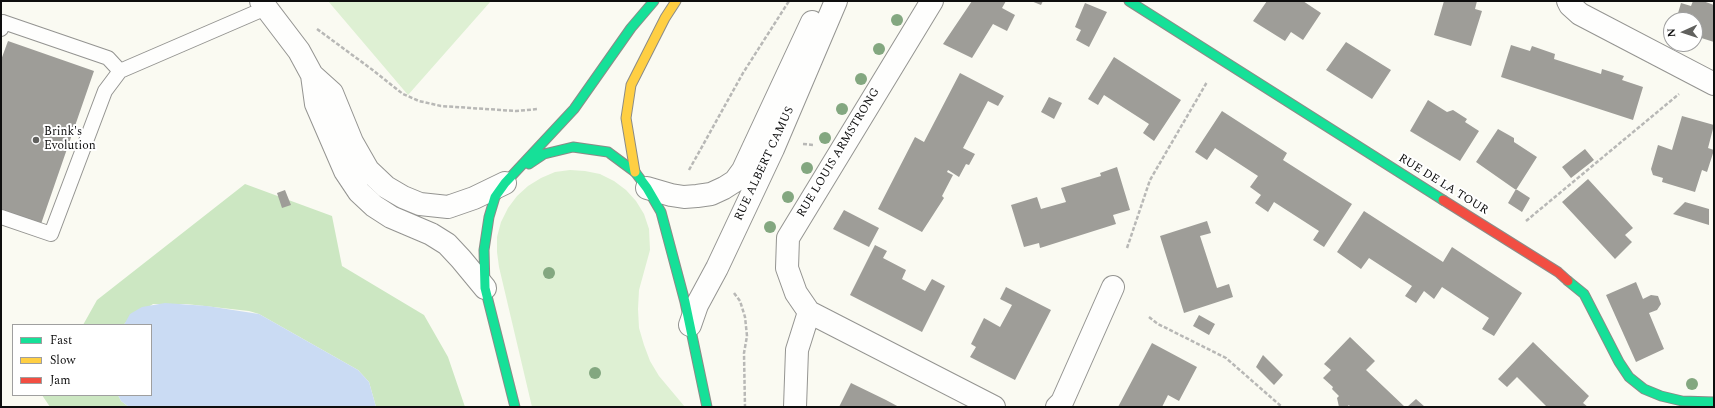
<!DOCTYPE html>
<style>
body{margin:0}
#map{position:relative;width:1715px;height:408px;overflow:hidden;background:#fafaf2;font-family:Spectral,serif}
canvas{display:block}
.frame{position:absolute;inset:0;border:2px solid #0e0e0e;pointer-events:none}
.legend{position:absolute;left:12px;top:324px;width:140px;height:72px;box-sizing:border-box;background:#fff;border:1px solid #9f9f9f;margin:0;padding:5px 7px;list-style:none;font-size:12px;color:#0e0e0e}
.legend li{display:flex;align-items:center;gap:8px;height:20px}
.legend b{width:20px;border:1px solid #9f9f9f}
.north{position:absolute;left:1663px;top:12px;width:40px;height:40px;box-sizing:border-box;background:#fff;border:1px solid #9f9f9f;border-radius:50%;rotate:267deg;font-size:11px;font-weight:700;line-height:16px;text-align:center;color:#0e0e0e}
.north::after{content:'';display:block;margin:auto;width:14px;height:18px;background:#61615e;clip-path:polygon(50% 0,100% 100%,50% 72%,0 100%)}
</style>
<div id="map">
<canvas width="1715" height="408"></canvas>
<div class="frame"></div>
<ul class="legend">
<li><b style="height:5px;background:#16e098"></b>Fast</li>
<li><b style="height:5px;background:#ffcf43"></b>Slow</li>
<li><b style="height:5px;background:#f24e42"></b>Jam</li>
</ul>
<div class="north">N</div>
</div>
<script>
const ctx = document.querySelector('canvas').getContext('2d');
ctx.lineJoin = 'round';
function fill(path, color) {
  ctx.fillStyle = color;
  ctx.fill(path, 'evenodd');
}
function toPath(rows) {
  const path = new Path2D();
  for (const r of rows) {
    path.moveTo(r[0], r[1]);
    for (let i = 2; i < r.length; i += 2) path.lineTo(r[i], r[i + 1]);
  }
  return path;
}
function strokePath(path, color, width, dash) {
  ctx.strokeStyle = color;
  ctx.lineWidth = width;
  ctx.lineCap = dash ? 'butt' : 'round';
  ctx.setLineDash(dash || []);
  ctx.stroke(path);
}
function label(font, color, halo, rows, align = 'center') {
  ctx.font = font + ' Spectral,serif';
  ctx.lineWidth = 4;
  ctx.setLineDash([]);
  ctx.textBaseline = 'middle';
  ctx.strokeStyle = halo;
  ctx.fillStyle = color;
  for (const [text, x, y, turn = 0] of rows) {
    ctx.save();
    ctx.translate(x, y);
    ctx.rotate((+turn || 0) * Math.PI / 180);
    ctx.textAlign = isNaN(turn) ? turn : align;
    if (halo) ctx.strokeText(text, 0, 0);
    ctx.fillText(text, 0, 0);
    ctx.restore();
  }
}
const green = toPath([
 [328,1,491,1,408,95],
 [570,170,585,171,600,174,614,181,626,190,636,201,644,214,649,229,650,250,639,290,638,309,639,328,644,345,650,361,659,376,685,407,532,407,499,267,497,252,497,237,501,222,508,208,517,196,528,186,541,178,555,172]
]);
const forest = toPath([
 [245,184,332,216,342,266,424,315,448,357,465,407,376,407,369,382,358,370,259,314,249,311,186,304,153,304,125,323,124,325,83,325,97,300],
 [42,395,118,395,121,401,129,407,50,407]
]);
const water = toPath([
 [165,303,207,306,259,314,358,370,369,382,376,407,129,407,121,401,118,395,151,395,151,325,124,325,125,323,130,314,142,307]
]);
const building = toPath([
 [972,1,1006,1,1002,8,1015,15,1007,31,993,24,972,58,943,44],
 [1031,1,1043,1,1041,5],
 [1267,1,1303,1,1321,13,1303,40,1291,32,1285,41,1253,21],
 [1444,1,1477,1,1475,9,1482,11,1471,46,1434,35],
 [1693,1,1703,1,1714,5,1714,42,1695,36,1695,20,1676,20,1681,3,1691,6],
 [1085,3,1107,12,1089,47,1076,40,1081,30,1075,27],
 [8,41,94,71,41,224,1,210,1,60],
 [1346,42,1391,70,1372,99,1326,70],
 [1511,45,1530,51,1532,46,1555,54,1554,59,1601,74,1602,69,1624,76,1622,80,1643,87,1633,120,1501,77],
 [1114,57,1181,100,1154,141,1143,133,1149,124,1104,95,1098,105,1088,99],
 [960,73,1004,96,998,106,988,101,963,148,975,154,969,165,966,164,959,177,948,170,947,172,953,175,942,196,944,198,922,232,878,209,915,137,924,142],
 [1049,97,1062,103,1054,119,1041,112],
 [1428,100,1447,112,1453,110,1467,119,1465,122,1479,131,1460,161,1410,131],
 [1222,111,1287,153,1283,160,1352,204,1324,247,1313,240,1319,231,1274,202,1268,212,1255,203,1261,195,1250,187,1258,176,1215,148,1207,160,1195,152],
 [1682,116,1714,125,1708,148,1714,150,1707,172,1702,170,1695,192,1662,182,1663,178,1653,175,1651,169,1658,145,1672,150],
 [1498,129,1514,138,1514,142,1537,157,1516,190,1476,162],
 [1585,149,1594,160,1571,178,1562,167],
 [1117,167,1130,210,1113,215,1116,224,1040,248,1039,243,1024,247,1011,205,1037,197,1041,209,1066,202,1061,188,1101,176,1100,173],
 [1588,179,1633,228,1625,235,1632,242,1615,259,1562,202],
 [1516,189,1530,198,1522,212,1508,203],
 [285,190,291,205,282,208,277,193],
 [1685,202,1709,209,1709,225,1673,214],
 [844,210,879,228,869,247,833,229],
 [1364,211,1443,262,1452,247,1522,293,1494,336,1482,329,1489,318,1442,287,1434,299,1424,291,1416,303,1405,296,1412,286,1369,258,1361,269,1337,252],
 [1207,221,1211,233,1200,236,1217,288,1229,284,1233,297,1184,313,1160,236],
 [875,245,887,251,883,258,906,270,902,279,925,291,932,279,945,286,922,332,850,295],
 [1636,282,1643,299,1651,295,1658,296,1661,304,1657,310,1649,313,1664,349,1636,362,1606,295],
 [1006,287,1051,310,1015,380,970,357,976,347,971,344,984,318,1000,327,1012,305,1000,299],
 [1199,315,1215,324,1209,335,1193,326],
 [1350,337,1375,361,1366,370,1405,407,1350,407,1349,405,1347,407,1339,407,1337,398,1339,396,1332,389,1333,387,1323,378,1331,370,1324,364],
 [1533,342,1589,396,1583,403,1588,407,1547,407,1517,377,1507,387,1498,379],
 [1152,343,1197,367,1179,401,1168,395,1162,407,1118,407],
 [1263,355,1283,375,1274,385,1256,367],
 [851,383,886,400,899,407,839,407],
 [1416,399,1425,407,1407,407]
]);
const path = toPath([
 [317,29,370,68,403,94,419,101,441,106,516,111,538,109],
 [803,144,814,145],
 [689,170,743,73,789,1],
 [1526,221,1679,94],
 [1127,248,1150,180,1207,82],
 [734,293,740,301,745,317,747,336,744,353,745,407],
 [1149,317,1158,324,1226,358,1282,407]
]);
const lane = toPath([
 [1,29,3,22,108,58,120,71],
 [1,217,51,234,105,91,120,71,266,8]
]);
const street = toPath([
 [261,1,299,51,312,75,332,93,352,142,368,170,386,187,403,197,420,204,448,207,474,198,505,183],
 [932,1,788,238,787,268,796,293,809,312,994,407],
 [1568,1,1570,5,1580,14,1714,84],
 [312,75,316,104,345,171,359,192,374,206,391,217,431,234,447,244,461,259,485,288],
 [647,188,671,195,684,197,697,196,711,194,724,188,735,181,743,170,812,22],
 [690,325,697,305,717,268,773,149,836,1],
 [795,407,797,350,809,312],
 [1057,407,1062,402,1113,287]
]);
const fast = toPath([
 [1129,1,1443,200],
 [529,164,544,154,573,147,608,152,635,172,647,188,661,212,685,302,707,407],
 [1568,281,1584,294,1619,362,1629,377,1644,389,1661,396,1682,401,1714,402],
 [515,407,485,288,484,250,489,217,495,197,505,183,574,109,631,28,654,1]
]);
const slow = toPath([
 [635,172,626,118,631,85,665,18,676,1]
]);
const jam = toPath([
 [1443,200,1558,272,1568,281]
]);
const trees = [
 [897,20],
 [879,49],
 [861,79],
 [842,109],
 [825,138],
 [807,168],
 [788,197],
 [770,227],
 [549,273],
 [595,373],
 [1692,384]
];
const markers = [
 [36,140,4,"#61615e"]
];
const poiNames = [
 ["Brink's",44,133],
 ["Evolution",44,147]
];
const streetNames = [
 ["RUE LOUIS ARMSTRONG",839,153,-59],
 ["RUE ALBERT CAMUS",765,164,-65],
 ["RUE DE LA TOUR",1443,185,32]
];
fill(green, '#def0d3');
fill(forest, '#cce7c2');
fill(water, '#cadbf3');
fill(building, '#9e9d98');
strokePath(lane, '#949491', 16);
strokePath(street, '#949491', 24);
strokePath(fast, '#8b8b87', 11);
strokePath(slow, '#8b8b87', 11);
strokePath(jam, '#8b8b87', 11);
strokePath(path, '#b8b8b6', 2.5, [4, 2]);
strokePath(lane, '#fefefd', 14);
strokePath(street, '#fefefd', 22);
strokePath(fast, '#16e098', 9);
strokePath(slow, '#ffcf43', 9);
strokePath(jam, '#f24e42', 9);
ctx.fillStyle = '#83a780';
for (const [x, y] of trees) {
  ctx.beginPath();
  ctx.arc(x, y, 6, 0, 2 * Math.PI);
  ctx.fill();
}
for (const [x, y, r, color] of markers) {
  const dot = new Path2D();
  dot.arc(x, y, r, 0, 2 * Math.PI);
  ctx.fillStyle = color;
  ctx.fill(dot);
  strokePath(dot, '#fff', 1.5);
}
label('12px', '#0e0e0e', '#fff', poiNames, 'left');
label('12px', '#0e0e0e', '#fff', streetNames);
</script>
